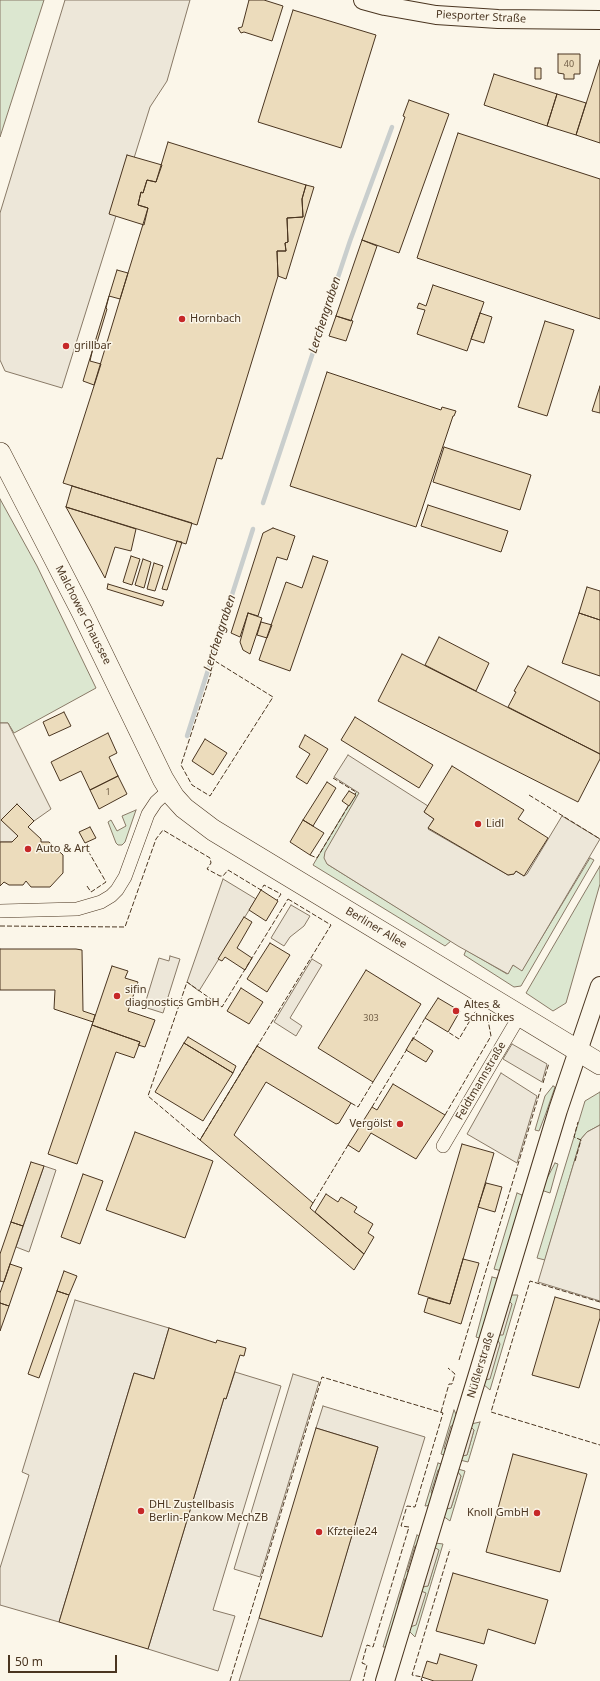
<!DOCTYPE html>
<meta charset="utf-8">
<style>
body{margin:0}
#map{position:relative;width:600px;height:1681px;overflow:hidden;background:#fbf6e9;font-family:"Noto Sans",sans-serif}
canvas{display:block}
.scale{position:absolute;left:8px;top:1655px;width:109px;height:18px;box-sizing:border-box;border:2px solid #4a3520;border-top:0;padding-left:5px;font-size:12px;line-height:14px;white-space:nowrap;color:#4a3520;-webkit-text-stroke:3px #fbf6e9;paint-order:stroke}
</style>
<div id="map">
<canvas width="600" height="1681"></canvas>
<div class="scale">50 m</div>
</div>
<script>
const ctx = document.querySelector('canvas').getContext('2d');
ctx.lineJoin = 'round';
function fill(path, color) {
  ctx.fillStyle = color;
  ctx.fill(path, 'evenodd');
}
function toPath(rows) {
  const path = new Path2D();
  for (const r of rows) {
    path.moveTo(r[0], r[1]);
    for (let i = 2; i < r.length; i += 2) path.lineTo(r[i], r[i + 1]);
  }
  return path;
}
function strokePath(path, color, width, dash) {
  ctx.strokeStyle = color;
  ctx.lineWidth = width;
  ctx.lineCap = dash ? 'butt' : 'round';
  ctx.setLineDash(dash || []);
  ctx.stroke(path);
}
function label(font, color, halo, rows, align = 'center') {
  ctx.font = font + ' "Noto Sans",sans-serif';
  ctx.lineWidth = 3;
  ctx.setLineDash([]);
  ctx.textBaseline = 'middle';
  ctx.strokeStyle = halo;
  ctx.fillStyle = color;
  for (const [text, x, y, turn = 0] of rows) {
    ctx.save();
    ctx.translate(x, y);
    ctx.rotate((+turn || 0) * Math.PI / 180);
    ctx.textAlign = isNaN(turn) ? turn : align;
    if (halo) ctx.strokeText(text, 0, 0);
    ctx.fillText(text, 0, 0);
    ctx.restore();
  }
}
const green = toPath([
 [0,0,44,0,0,137,0,0],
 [0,499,37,566,96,688,14,733,8,723,0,723,0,499],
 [357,791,359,793,327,864,451,941,445,946,313,865,357,791],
 [136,810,125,842,122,845,118,845,116,843,108,822,111,820,117,831,126,826,122,816,136,810],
 [590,858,594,860,521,986,514,987,464,955,466,950,507,974,513,965,522,970,590,858],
 [600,866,600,884,566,1003,553,1011,526,993,600,866],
 [553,1086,555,1087,546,1113,539,1131,535,1130,545,1096,553,1086],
 [600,1092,600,1125,587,1132,581,1139,545,1260,537,1258,585,1101,600,1092],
 [555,1163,558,1164,550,1193,541,1190,555,1163],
 [517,1193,522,1195,520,1210,502,1271,494,1269,517,1193],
 [492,1277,500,1279,482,1339,476,1337,492,1277],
 [510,1295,518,1295,490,1390,483,1384,510,1295],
 [454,1410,457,1416,456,1425,451,1426,444,1448,448,1453,447,1456,441,1454,454,1410],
 [480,1422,468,1462,460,1460,462,1456,467,1455,474,1430,470,1426,471,1424,480,1422],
 [438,1463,444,1465,443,1469,438,1470,431,1492,434,1497,432,1505,425,1506,438,1463],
 [458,1469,465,1471,450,1521,443,1516,446,1509,451,1508,461,1476,457,1471,458,1469],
 [417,1535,422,1538,420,1545,415,1546,407,1571,411,1575,410,1577,405,1579,398,1604,401,1608,389,1647,383,1647,417,1535],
 [435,1543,443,1544,415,1637,409,1631,422,1587,428,1586,438,1551,434,1547,435,1543]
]);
const parking = toPath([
 [65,0,190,0,167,81,150,107,62,388,5,371,0,360,0,213,65,0],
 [0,723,8,723,51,809,34,821,2,820,18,836,12,842,0,842,0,723],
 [348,755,428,806,424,812,434,819,428,829,508,875,514,874,516,871,524,876,527,874,562,816,600,839,522,971,513,965,508,974,458,946,327,864,324,858,325,852,359,793,334,777,348,755],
 [223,879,256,899,199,991,187,982,223,879],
 [291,905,310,916,304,926,290,937,284,946,271,938,291,905],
 [170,956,180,959,163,1013,144,1007,159,958,169,961,170,956],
 [312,959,322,965,290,1018,302,1026,296,1036,274,1022,312,959],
 [512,1044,547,1064,542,1082,503,1059,512,1044],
 [501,1073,537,1096,517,1163,467,1134,501,1073],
 [600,1125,600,1301,538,1282,581,1139,587,1132,600,1125],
 [44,1166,56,1170,29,1252,16,1247,44,1166],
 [75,1300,169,1328,154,1379,134,1373,59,1622,0,1605,0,1568,29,1475,22,1472,75,1300],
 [508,1300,512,1304,503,1335,498,1335,508,1300],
 [497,1339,500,1344,490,1379,484,1380,497,1339],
 [235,1372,281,1386,213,1610,235,1616,218,1671,148,1649,224,1398,226,1399,235,1372],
 [293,1374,319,1382,260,1577,234,1569,293,1374],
 [323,1406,425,1437,350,1681,239,1681,259,1618,322,1636,378,1447,316,1428,323,1406],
 [470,1426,474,1430,467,1455,462,1456,470,1426],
 [457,1471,461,1476,451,1508,446,1509,457,1471],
 [434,1547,439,1550,428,1586,422,1587,434,1547],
 [421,1591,426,1593,416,1625,410,1627,421,1591]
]);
const stream = toPath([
 [263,503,350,241,392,127],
 [187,736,253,529]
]);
const building = toPath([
 [249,0,264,0,283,6,272,41,244,32,241,33,238,28,242,27,249,0],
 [293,10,376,35,341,148,258,122,293,10],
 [558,54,580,54,580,74,574,74,574,79,564,79,564,74,558,73,558,54],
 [600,60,600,143,576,135,600,60],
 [535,68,541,68,541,79,535,79,535,68],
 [494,74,557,94,547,126,484,105,494,74],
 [557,94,586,103,576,135,547,126,557,94],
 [409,100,449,114,399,253,362,240,405,117,403,116,409,100],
 [458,133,600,179,600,319,417,258,458,133],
 [168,142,306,185,302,199,303,217,287,218,288,242,285,243,286,251,277,251,278,276,222,459,217,458,197,525,63,483,101,364,90,361,93,348,95,349,107,309,106,308,109,296,120,299,148,208,138,205,141,192,143,193,147,180,156,182,168,142],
 [127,155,162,165,156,182,147,180,143,193,141,192,138,205,148,208,144,225,109,214,127,155],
 [306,185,314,187,286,279,278,276,277,251,286,251,285,243,288,242,287,218,303,217,302,199,306,185],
 [362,240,377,246,351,321,336,316,362,240],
 [117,270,128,273,94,385,83,381,117,270],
 [433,285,484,302,467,351,417,334,425,310,417,308,419,303,426,306,433,285],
 [480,313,492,317,484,343,471,339,480,313],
 [336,316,353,321,346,341,329,336,336,316],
 [545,321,574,330,547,416,518,407,545,321],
 [327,372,441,410,442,407,456,411,454,416,453,416,416,527,290,486,327,372],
 [600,386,600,413,592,411,600,386],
 [444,447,531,475,520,510,433,482,444,447],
 [72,486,192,523,186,544,66,507,72,486],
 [428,505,508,531,501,552,421,526,428,505],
 [66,507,136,529,131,551,115,547,105,578,66,507],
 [273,528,295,536,287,560,277,557,258,616,248,613,240,637,231,633,263,533,273,528],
 [177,541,182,542,167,590,162,589,177,541],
 [131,556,140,559,132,585,123,582,131,556],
 [313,556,328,561,290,671,259,660,286,582,302,588,313,556],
 [143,559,151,562,144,588,135,585,143,559],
 [154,563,163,566,155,591,147,589,154,563],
 [108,584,164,601,162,606,107,589,108,584],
 [587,587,600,591,600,620,579,613,587,587],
 [248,613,262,618,250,654,243,650,240,642,248,613],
 [579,613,600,620,600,676,562,663,579,613],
 [261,622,272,625,267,638,257,635,261,622],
 [439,637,489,663,476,691,425,665,439,637],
 [402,654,600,754,600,759,578,802,378,701,402,654],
 [528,666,600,702,600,754,508,707,516,692,514,691,528,666],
 [64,712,71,726,49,736,43,722,64,712],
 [355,717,433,765,419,788,341,740,355,717],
 [108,733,117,753,109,757,118,776,90,790,81,771,60,781,51,762,108,733],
 [305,735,328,749,307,784,296,777,310,754,299,747,305,735],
 [205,739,227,753,213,775,192,761,205,739],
 [452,766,524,810,518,819,548,838,524,876,516,871,514,874,508,875,428,828,434,819,424,812,452,766],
 [118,776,127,794,99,809,90,790,118,776],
 [327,782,336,788,313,826,303,820,327,782],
 [349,791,356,795,349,806,342,801,349,791],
 [17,804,34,821,28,827,41,839,41,842,49,842,63,855,63,873,50,887,31,887,26,881,23,885,9,885,4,882,0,886,0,842,12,842,18,836,1,820,17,804],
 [303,820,324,833,310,855,290,842,303,820],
 [90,827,96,838,85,843,79,832,90,827],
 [261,890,278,901,266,921,249,910,261,890],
 [244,917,252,922,237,948,252,958,245,970,225,957,222,961,218,959,244,917],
 [270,943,290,955,267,992,247,979,270,943],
 [0,949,76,949,82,950,83,1011,95,1015,93,1022,54,1009,55,990,0,990,0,949],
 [112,966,128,971,125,978,138,982,128,1011,155,1020,145,1047,138,1045,140,1042,92,1025,112,966],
 [366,970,421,1004,373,1082,318,1048,366,970],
 [241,988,263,1002,249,1024,227,1011,241,988],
 [438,998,460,1011,448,1032,425,1018,438,998],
 [92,1025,140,1042,134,1058,116,1052,77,1164,48,1154,92,1025],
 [188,1037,236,1066,233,1073,184,1043,188,1037],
 [413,1038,433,1051,426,1062,406,1050,413,1038],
 [184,1043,233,1073,203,1121,155,1092,184,1043],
 [257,1046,351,1103,339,1123,336,1124,266,1082,234,1135,313,1203,310,1208,311,1209,364,1254,354,1270,200,1140,257,1046],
 [393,1084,445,1115,416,1159,371,1133,359,1152,348,1145,372,1107,377,1110,393,1084],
 [135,1132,213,1161,185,1238,106,1210,135,1132],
 [462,1144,494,1153,450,1304,418,1294,462,1144],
 [31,1162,44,1166,23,1226,11,1222,31,1162],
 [83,1174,103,1181,80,1244,61,1237,83,1174],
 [486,1183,502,1187,495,1212,478,1207,486,1183],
 [326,1194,338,1202,341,1197,357,1207,354,1212,373,1224,368,1233,374,1237,364,1254,315,1212,326,1194],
 [11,1222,23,1226,4,1282,0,1281,0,1254,11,1222],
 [463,1259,479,1263,461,1324,424,1312,428,1298,450,1304,463,1259],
 [10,1264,22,1268,9,1306,0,1303,0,1293,10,1264],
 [64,1271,77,1276,69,1295,57,1291,64,1271],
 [57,1291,69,1295,39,1378,28,1374,57,1291],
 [555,1297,600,1310,600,1318,579,1388,532,1375,555,1297],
 [0,1303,9,1306,0,1331,0,1303],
 [169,1328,216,1343,217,1340,246,1348,244,1356,240,1355,226,1399,224,1398,148,1649,59,1622,134,1373,154,1379,169,1328],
 [316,1428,378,1447,322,1637,259,1618,316,1428],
 [513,1454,587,1474,560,1572,486,1552,513,1454],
 [453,1573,548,1600,535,1644,488,1629,484,1644,436,1631,453,1573],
 [440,1654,477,1665,472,1681,434,1681,422,1677,427,1661,437,1664,440,1654]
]);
const street = toPath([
 [0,911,77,909,101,902,111,896,117,890,125,877,148,814,156,802,169,790],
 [443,1146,520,1015]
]);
const secondary = toPath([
 [363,0,385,6,436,15,498,19,600,20],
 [385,1681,558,1110,600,986]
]);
const primary = toPath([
 [0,453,82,612,163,779,174,797,184,808,213,830,600,1064]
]);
const fence = toPath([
 [215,661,273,697,210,796,192,785,181,765,215,661],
 [333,778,356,792,355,794],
 [529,795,600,839],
 [310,855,317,858,349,805],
 [87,886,91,892,106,882,87,849],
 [288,899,331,925,200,1140,148,1096,187,982,222,1007,288,899],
 [0,926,125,927,156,839,163,830,210,858,211,863,207,869,220,876,223,876,228,870,261,890,264,885,281,894,277,900],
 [412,1041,425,1018],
 [543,1083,549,1063],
 [351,1103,358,1107,373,1082],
 [372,1107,407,1049],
 [445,1115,491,1036,488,1020,475,1012,459,1039,448,1032],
 [575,1161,581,1140,574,1137,578,1122],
 [313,1203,348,1145],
 [600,1302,530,1281,491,1412,600,1445],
 [459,1360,541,1088],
 [441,1412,449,1384,452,1384,455,1374,448,1368],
 [230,1681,322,1377,443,1413,415,1507,407,1506,401,1526,409,1527,373,1647,367,1645,362,1663,367,1665,363,1681],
 [423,1681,421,1680,422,1677,412,1675,450,1549]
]);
const markers = [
 [182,319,4,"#c62828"],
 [66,346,4,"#c62828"],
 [478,824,4,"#c62828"],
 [28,849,4,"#c62828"],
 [117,996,4,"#c62828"],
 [456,1011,4,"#c62828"],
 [400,1124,4,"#c62828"],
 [141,1511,4,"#c62828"],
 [537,1513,4,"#c62828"],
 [319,1532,4,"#c62828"]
];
const numberNames = [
 ["40",569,64],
 ["1",108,792],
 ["303",371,1018]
];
const streetNames = [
 ["Piesporter Straße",481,17,3],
 ["Malchower Chaussee",83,615,63],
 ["Berliner Allee",376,928,31],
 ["Feldtmannstraße",481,1081,-60],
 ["Nüßlerstraße",481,1365,-73]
];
const poiNames = [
 ["Hornbach",190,319],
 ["grillbar",74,346],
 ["Lidl",486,824],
 ["Auto & Art",36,849],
 ["sifin",125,990],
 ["diagnostics GmbH",125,1003],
 ["Altes &",464,1005],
 ["Schnickes",464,1018],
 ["Vergölst",392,1124,"right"],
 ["DHL Zustellbasis",149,1505],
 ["Berlin-Pankow MechZB",149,1518],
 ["Knoll GmbH",529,1513,"right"],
 ["Kfzteile24",327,1532]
];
const waterNames = [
 ["Lerchengraben",325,315,-72],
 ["Lerchengraben",220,633,-72]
];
fill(green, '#dce7d0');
strokePath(green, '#887966', 1);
fill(parking, '#ede7d9');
strokePath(parking, '#887966', 1);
strokePath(stream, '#c9cecd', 4.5);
fill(building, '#ecdcbc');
strokePath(building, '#4a3520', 1);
strokePath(street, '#4a3520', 14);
strokePath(secondary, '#4a3520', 20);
strokePath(primary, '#4a3520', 22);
strokePath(street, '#fbf6e9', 13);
strokePath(secondary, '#fbf6e9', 18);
strokePath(primary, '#fbf6e9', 21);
strokePath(fence, '#4a3520', 1, [5, 2]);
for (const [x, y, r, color] of markers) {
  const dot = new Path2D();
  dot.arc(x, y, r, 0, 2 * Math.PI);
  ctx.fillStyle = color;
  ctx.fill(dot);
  strokePath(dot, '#fbf6e9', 1.5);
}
label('9px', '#725f47', null, numberNames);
label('11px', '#4a3520', '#fbf6e9', streetNames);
label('11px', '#4a3520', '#fbf6e9', poiNames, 'left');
label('italic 12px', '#4a3520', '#fbf6e9', waterNames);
</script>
